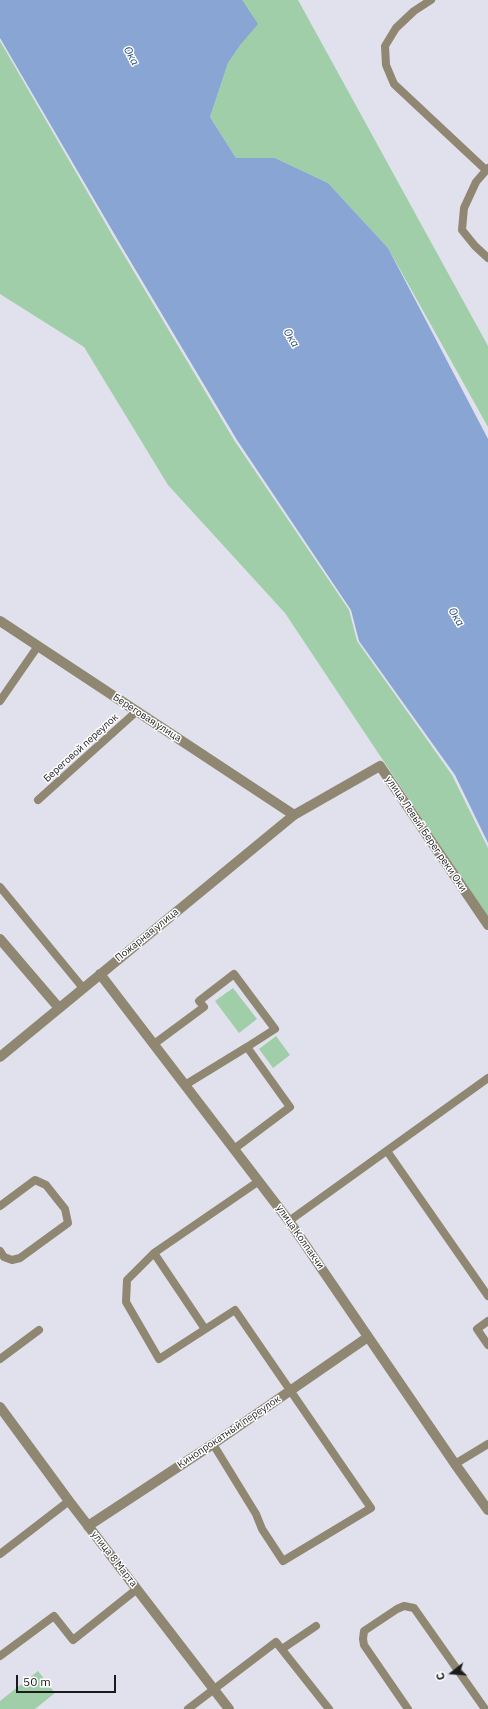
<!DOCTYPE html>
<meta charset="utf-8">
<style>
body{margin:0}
#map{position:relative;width:488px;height:1709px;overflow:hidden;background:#e0e1ed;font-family:"IBM Plex Sans",sans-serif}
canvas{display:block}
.north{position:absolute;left:432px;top:1653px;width:40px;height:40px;-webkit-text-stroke:3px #fff;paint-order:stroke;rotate:253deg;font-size:11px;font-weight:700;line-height:16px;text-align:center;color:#1b1b1f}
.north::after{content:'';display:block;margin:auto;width:14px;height:18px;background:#1b1b1f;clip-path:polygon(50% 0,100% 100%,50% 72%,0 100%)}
.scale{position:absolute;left:16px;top:1675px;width:100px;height:18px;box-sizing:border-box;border:2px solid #1b1b1f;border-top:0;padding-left:5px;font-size:12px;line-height:14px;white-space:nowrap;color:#1b1b1f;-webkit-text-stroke:3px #fff;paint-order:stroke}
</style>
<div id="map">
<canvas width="488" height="1709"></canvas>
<div class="north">С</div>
<div class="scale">50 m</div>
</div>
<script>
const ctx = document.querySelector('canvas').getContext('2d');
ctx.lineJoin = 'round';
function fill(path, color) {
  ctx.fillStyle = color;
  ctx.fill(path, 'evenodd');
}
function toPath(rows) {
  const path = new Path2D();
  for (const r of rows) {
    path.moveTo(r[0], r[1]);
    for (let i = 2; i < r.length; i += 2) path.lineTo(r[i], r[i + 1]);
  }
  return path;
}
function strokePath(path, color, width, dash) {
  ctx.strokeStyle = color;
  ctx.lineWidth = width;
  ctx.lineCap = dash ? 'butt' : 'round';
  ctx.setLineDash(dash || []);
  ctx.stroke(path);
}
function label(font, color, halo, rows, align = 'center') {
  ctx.font = font + ' "IBM Plex Sans",sans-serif';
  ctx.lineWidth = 3;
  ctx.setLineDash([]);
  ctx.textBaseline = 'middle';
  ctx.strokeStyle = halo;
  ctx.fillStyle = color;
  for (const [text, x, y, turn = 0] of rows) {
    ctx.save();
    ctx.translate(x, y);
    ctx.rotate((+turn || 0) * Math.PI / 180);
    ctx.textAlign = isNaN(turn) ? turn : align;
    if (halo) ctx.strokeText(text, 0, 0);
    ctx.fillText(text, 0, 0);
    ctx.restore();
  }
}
const green = toPath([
 [240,0,298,0,488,346,488,427,388,248,328,183,275,158,236,158,210,117,228,63,241,44],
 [0,41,115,240,234,440,349,610,357,641,452,775,488,848,488,918,285,613,168,485,84,347,0,294],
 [233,988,257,1019,239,1033,215,1001],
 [276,1036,290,1055,273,1068,259,1049],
 [38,1671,55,1693,35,1709,0,1709,0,1701]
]);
const water = toPath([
 [0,0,242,0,258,24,241,44,228,63,210,117,236,158,275,158,328,183,388,248,488,439,488,843,455,775,359,641,351,610,237,440,119,242,0,38]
]);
const service = toPath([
 [431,0,414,11,396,28,385,46,386,65,394,84,486,170],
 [488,168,476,182,464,208,462,230,475,246,488,258],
 [0,701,38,646],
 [38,800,137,711],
 [0,887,83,988],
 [154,1044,204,1007,199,1001,234,974,275,1029,247,1047,290,1107,234,1149],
 [185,1085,247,1047],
 [387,1151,488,1296],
 [0,1206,35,1180,46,1185,65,1209,68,1223,20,1258,12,1260,4,1257,0,1251],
 [289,1221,488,1078],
 [154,1253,205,1329],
 [488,1321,477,1329,488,1345],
 [0,1359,39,1330],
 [213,1444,256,1514,262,1529,283,1561,371,1508,235,1310,159,1359,126,1302,127,1280,154,1253,259,1181],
 [455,1464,488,1444],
 [0,1554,69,1501],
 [282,1649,316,1626],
 [0,1656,54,1616,73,1640,137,1589],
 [188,1709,276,1642,329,1709],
 [408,1709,364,1645,363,1639,364,1631,397,1609,404,1606,414,1608,485,1709]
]);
const minor = toPath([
 [0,621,294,815],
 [0,939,59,1008],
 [100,974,289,1221,455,1464,488,1510],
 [0,1057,294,815,380,766,488,925],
 [88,1526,213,1444,368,1337]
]);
const tertiary = toPath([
 [0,1407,69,1501,229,1709]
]);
const streetNames = [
 ["Береговая улица",147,718,33],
 ["Береговой переулок",81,748,-42],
 ["улица Левый Берег реки Оки",426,834,56],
 ["Пожарная улица",147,935,-39],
 ["улица Колпакчи",300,1237,55],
 ["Кинопрокатный переулок",229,1432,-34],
 ["улица 8 Марта",114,1559,52]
];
const waterNames = [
 ["Ока",131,56,61],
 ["Ока",291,338,59],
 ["Ока",456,617,59]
];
fill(green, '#9fcea8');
fill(water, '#88a5d3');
strokePath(service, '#8f8771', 8);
strokePath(minor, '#8f8771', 10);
strokePath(tertiary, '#8f8771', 10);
label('10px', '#1b1b1f', '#fff', streetNames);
label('italic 11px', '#20447d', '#fff', waterNames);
</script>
